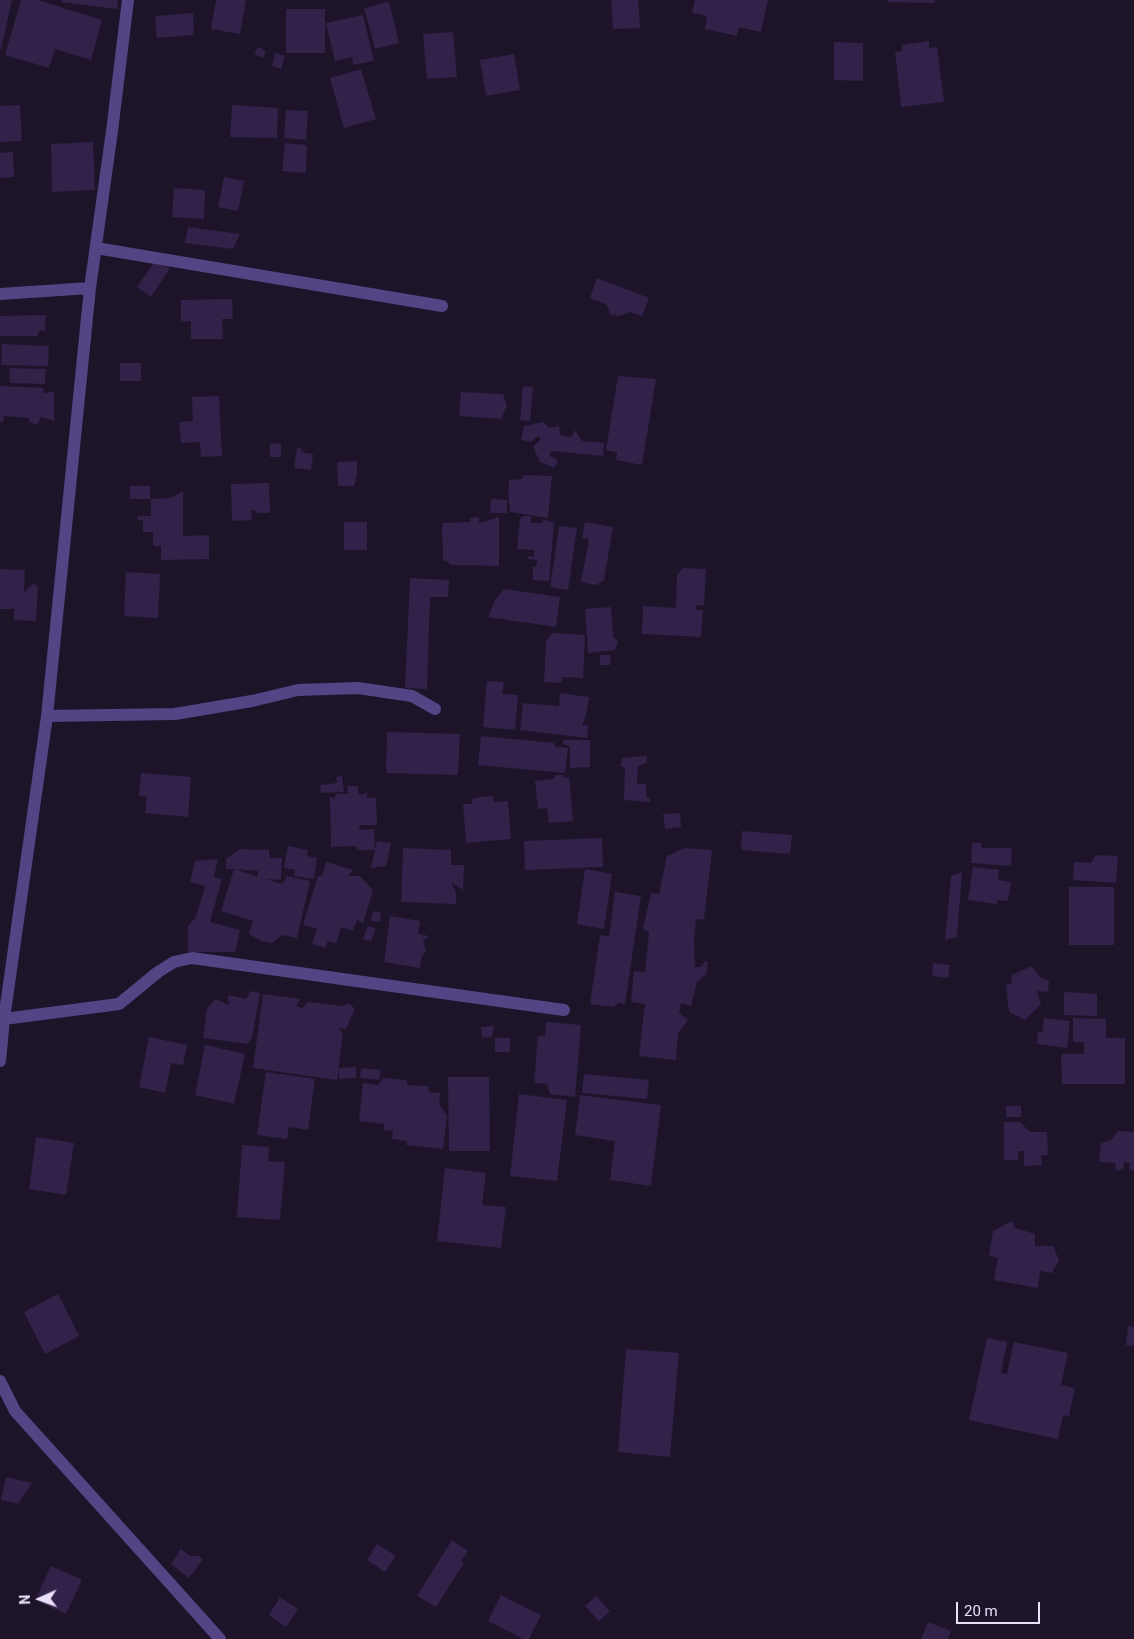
<!DOCTYPE html>
<style>
body{margin:0}
#map{position:relative;width:1134px;height:1639px;overflow:hidden;background:#1d142a;font-family:Roboto,sans-serif}
canvas{display:block}
.north{position:absolute;left:15px;top:1574px;width:50px;height:50px;-webkit-text-stroke:4px #1d142a;paint-order:stroke;rotate:268deg;font-size:14px;font-weight:700;line-height:20px;text-align:center;color:#e9e0fc}
.north::after{content:'';display:block;margin:auto;width:18px;height:22px;background:#e9e0fc;clip-path:polygon(50% 0,100% 100%,50% 72%,0 100%)}
.scale{position:absolute;left:956px;top:1602px;width:84px;height:22px;box-sizing:border-box;border:2px solid #e9e0fc;border-top:0;padding-left:6px;font-size:15px;line-height:18px;white-space:nowrap;color:#e9e0fc;-webkit-text-stroke:4px #1d142a;paint-order:stroke}
</style>
<div id="map">
<canvas width="1134" height="1639"></canvas>
<div class="north">N</div>
<div class="scale">20 m</div>
</div>
<script>
const ctx = document.querySelector('canvas').getContext('2d');
ctx.lineJoin = 'round';
function fill(path, color) {
  ctx.fillStyle = color;
  ctx.fill(path, 'evenodd');
}
function toPath(rows) {
  const path = new Path2D();
  for (const r of rows) {
    path.moveTo(r[0], r[1]);
    for (let i = 2; i < r.length; i += 2) path.lineTo(r[i], r[i + 1]);
  }
  return path;
}
function strokePath(path, color, width, dash) {
  ctx.strokeStyle = color;
  ctx.lineWidth = width;
  ctx.lineCap = dash ? 'butt' : 'round';
  ctx.setLineDash(dash || []);
  ctx.stroke(path);
}
const building = toPath([
 [0,0,12,0,1,49,0,49],
 [21,0,38,0,102,20,91,60,55,49,49,68,5,55],
 [62,0,118,0,117,9,61,2],
 [216,0,246,0,240,34,211,29],
 [611,0,638,0,640,28,613,29],
 [695,0,768,0,761,32,739,27,737,36,705,29,707,16,692,13],
 [888,0,935,0,935,3,888,2],
 [389,2,399,43,375,49,364,8],
 [286,9,325,9,325,53,286,53],
 [193,13,194,35,157,38,155,16],
 [363,15,374,61,353,65,352,57,335,61,326,23],
 [453,32,457,77,427,79,423,34],
 [929,41,929,48,937,47,944,102,901,107,895,52,902,51,902,45],
 [834,42,863,43,863,81,834,80],
 [258,47,266,52,263,58,254,54],
 [275,53,285,56,281,69,272,66],
 [514,54,520,90,486,96,480,60],
 [361,69,376,119,344,128,330,78],
 [20,105,22,141,0,142,0,106],
 [232,105,278,108,277,138,230,137],
 [286,110,308,111,306,140,284,138],
 [93,142,95,190,52,192,51,144],
 [285,143,307,145,306,173,282,171],
 [13,152,14,177,0,178,0,153],
 [224,177,244,181,238,211,218,207],
 [174,188,205,190,204,219,172,217],
 [188,227,240,234,233,249,185,243],
 [154,263,170,268,151,297,137,287],
 [597,278,649,298,642,316,630,312,619,316,610,314,607,305,590,298],
 [232,299,233,319,222,319,223,339,191,339,191,321,181,322,181,300],
 [46,315,45,331,40,330,37,336,0,336,0,316],
 [2,344,49,346,48,366,1,365],
 [120,363,141,363,141,381,120,381],
 [9,368,46,369,45,384,10,383],
 [618,376,656,379,642,465,616,460,617,452,606,450],
 [0,386,44,388,43,393,54,392,54,421,41,417,37,425,29,422,29,418,4,416,3,422,0,422],
 [523,386,533,387,530,421,520,420],
 [461,392,503,394,507,406,501,419,459,416],
 [219,396,222,456,201,457,200,442,181,443,179,422,193,421,192,397],
 [544,422,549,428,559,426,560,435,571,437,575,430,582,441,604,443,603,456,551,451,549,456,558,460,554,468,540,462,533,447,541,439,538,436,531,442,521,440,524,426],
 [281,443,281,457,270,457,270,444],
 [297,448,302,449,301,452,313,454,311,470,294,468],
 [357,461,357,475,354,486,338,486,337,462],
 [524,475,552,476,548,518,510,512,508,494,509,480,521,479],
 [269,483,270,513,257,513,255,510,251,510,252,520,232,521,231,484],
 [130,486,150,486,150,499,130,499],
 [183,491,183,536,209,535,209,559,161,560,161,546,153,546,153,532,143,532,143,520,137,520,138,516,151,516,151,499,171,498],
 [491,499,507,500,507,513,490,513],
 [523,516,531,516,531,523,542,523,543,519,554,523,549,581,533,580,533,567,536,567,537,560,528,559,527,556,534,557,534,550,517,549,520,519],
 [479,517,479,523,499,517,499,566,452,565,443,560,442,523,470,522,470,518],
 [344,522,367,522,367,550,344,550],
 [585,522,613,527,604,580,596,585,581,582,589,539,582,538],
 [559,526,577,528,568,590,550,587],
 [683,568,706,569,704,606,696,605,696,610,703,610,701,637,642,634,643,606,676,608,677,575],
 [0,569,25,570,24,592,34,583,38,587,36,621,14,620,14,609,0,609],
 [126,572,160,574,158,618,124,616],
 [410,578,449,580,448,597,430,597,427,689,405,688],
 [504,589,560,597,556,627,488,617,495,600],
 [611,607,613,636,618,642,615,650,588,653,585,609],
 [552,633,585,635,583,678,562,677,562,683,544,682,546,641],
 [600,655,611,655,610,665,600,665],
 [487,681,504,682,502,694,518,695,515,730,483,727],
 [560,693,589,697,586,715,582,725,588,725,587,738,520,730,523,703,559,706],
 [387,732,460,734,458,775,386,773],
 [481,736,554,743,556,747,568,748,565,773,478,765],
 [563,740,590,740,590,767,570,768,570,747,563,744],
 [646,756,647,762,638,766,637,784,646,784,646,797,650,797,650,802,624,800,625,768,620,766,622,758],
 [141,773,191,777,188,817,145,813,147,797,139,796],
 [556,775,563,775,564,778,569,777,573,821,549,823,547,808,538,809,535,781,553,779],
 [342,776,344,792,321,793,320,785,337,783,336,777],
 [347,786,358,786,358,793,362,795,367,792,367,798,376,798,377,825,360,825,359,830,374,829,375,850,357,850,356,846,331,847,330,796,334,799,336,794,348,794],
 [493,796,494,802,508,801,511,839,466,843,463,804,472,804,473,798],
 [680,813,681,827,665,829,663,814],
 [742,831,792,835,790,854,741,850],
 [602,838,603,867,525,870,524,841],
 [377,841,391,843,386,866,371,868],
 [972,843,981,843,982,848,1012,848,1011,866,971,863],
 [288,846,308,850,307,856,317,858,314,879,294,876,295,870,284,868],
 [403,848,451,850,451,865,464,865,463,890,451,882,456,893,456,904,401,902],
 [684,848,712,850,704,920,696,919,694,940,695,967,701,967,705,961,708,962,706,974,697,982,691,1006,681,1003,679,1013,688,1020,678,1033,676,1060,639,1056,645,1004,631,1002,634,971,645,972,649,932,643,929,651,893,659,894,667,856],
 [240,849,269,850,269,858,282,858,281,880,266,879,282,884,287,876,310,881,297,938,282,935,272,943,261,941,249,934,253,921,221,911,234,869,226,869,226,859],
 [235,869,258,871,258,877],
 [1096,855,1118,856,1116,883,1073,880,1074,862,1091,863],
 [218,859,214,877,222,879,210,922,240,930,235,952,188,952,188,926,196,917,205,886,190,882,195,861],
 [326,862,353,870,348,876,360,876,373,890,363,923,357,920,353,931,341,927,336,944,328,941,325,948,312,944,317,929,303,925,318,876,322,876],
 [973,867,999,870,998,880,1011,882,1008,901,997,900,997,904,968,900],
 [585,869,612,874,604,929,577,924],
 [962,872,957,937,945,940,951,876],
 [1069,887,1114,887,1114,945,1069,945],
 [615,892,641,896,625,1004,619,1003,613,1007,590,1004,600,935,609,936],
 [373,911,381,913,380,922,371,921],
 [390,916,420,921,418,934,429,936,423,941,426,951,422,956,420,968,384,962],
 [368,926,376,928,371,941,363,939],
 [933,963,950,965,948,978,932,976],
 [1032,966,1041,978,1049,981,1048,992,1037,991,1041,1004,1025,1020,1009,1012,1006,985,1011,984,1012,975],
 [250,991,260,993,252,1038,248,1044,203,1038,207,1009,215,999,229,1005,228,995,246,999],
 [1064,992,1097,994,1097,1016,1064,1015],
 [263,994,300,999,296,1006,302,1008,308,1002,343,1006,349,1003,355,1009,346,1029,339,1028,343,1034,337,1080,253,1068],
 [1044,1018,1070,1021,1067,1048,1037,1044,1038,1032,1042,1033],
 [1073,1018,1106,1019,1106,1038,1125,1038,1125,1084,1062,1084,1061,1054,1084,1054,1084,1042,1073,1042],
 [546,1022,581,1025,575,1097,550,1094,547,1084,534,1083,538,1036,545,1036],
 [494,1026,492,1037,482,1038,481,1027],
 [149,1037,187,1045,183,1065,171,1063,165,1093,139,1087],
 [495,1038,510,1038,510,1052,495,1052],
 [205,1045,245,1054,234,1104,195,1095],
 [356,1067,356,1078,339,1079,339,1068],
 [361,1068,381,1070,379,1080,360,1078],
 [266,1072,315,1079,308,1130,289,1127,287,1139,257,1135],
 [584,1074,649,1080,647,1099,582,1093],
 [448,1077,489,1077,490,1151,449,1151],
 [383,1078,407,1080,407,1085,428,1086,429,1092,440,1093,439,1104,447,1116,443,1149,406,1145,407,1141,392,1139,393,1131,384,1130,384,1124,359,1121,363,1083,378,1085],
 [519,1094,567,1100,557,1181,510,1176],
 [580,1095,661,1105,651,1186,610,1180,615,1141,575,1135],
 [1006,1106,1021,1106,1021,1117,1006,1117],
 [1004,1122,1020,1122,1030,1132,1047,1132,1048,1155,1041,1155,1042,1165,1024,1166,1024,1151,1018,1151,1018,1160,1004,1160],
 [1118,1131,1134,1132,1134,1171,1129,1170,1130,1163,1124,1162,1123,1169,1116,1171,1115,1163,1099,1162,1101,1143,1111,1140],
 [36,1137,74,1143,66,1195,29,1189],
 [242,1145,269,1147,268,1161,285,1162,280,1220,237,1217],
 [445,1168,486,1173,482,1205,506,1207,501,1248,437,1241],
 [1012,1221,1015,1228,1035,1234,1035,1246,1053,1246,1059,1260,1052,1273,1040,1271,1038,1288,994,1280,998,1258,989,1256,993,1231],
 [58,1294,79,1336,45,1354,24,1312],
 [1128,1326,1134,1327,1134,1346,1126,1345],
 [987,1338,1007,1342,1001,1373,1007,1374,1014,1342,1068,1353,1061,1385,1075,1388,1069,1416,1063,1415,1058,1439,969,1420],
 [626,1349,679,1353,670,1457,618,1452],
 [6,1477,32,1483,18,1504,1,1500],
 [452,1540,468,1551,461,1561,464,1563,436,1607,417,1596],
 [377,1544,396,1556,385,1572,367,1560],
 [181,1549,190,1556,199,1556,203,1559,189,1578,171,1564],
 [51,1566,82,1580,66,1614,35,1600],
 [501,1595,541,1615,529,1639,523,1639,488,1621],
 [596,1596,610,1611,599,1621,585,1606],
 [280,1597,298,1609,286,1627,269,1615],
 [928,1622,951,1631,948,1639,921,1639]
]);
const minor = toPath([
 [96,248,442,306],
 [0,294,90,288],
 [47,716,175,714,252,701,298,690,358,688,412,696,435,709],
 [4,1019,119,1004,158,972,174,962,192,958,564,1010],
 [0,1061,4,1019,47,716,90,288,112,131,128,0],
 [0,1381,15,1411,220,1639]
]);
fill(building, '#322149');
strokePath(minor, '#544385', 12);
</script>
